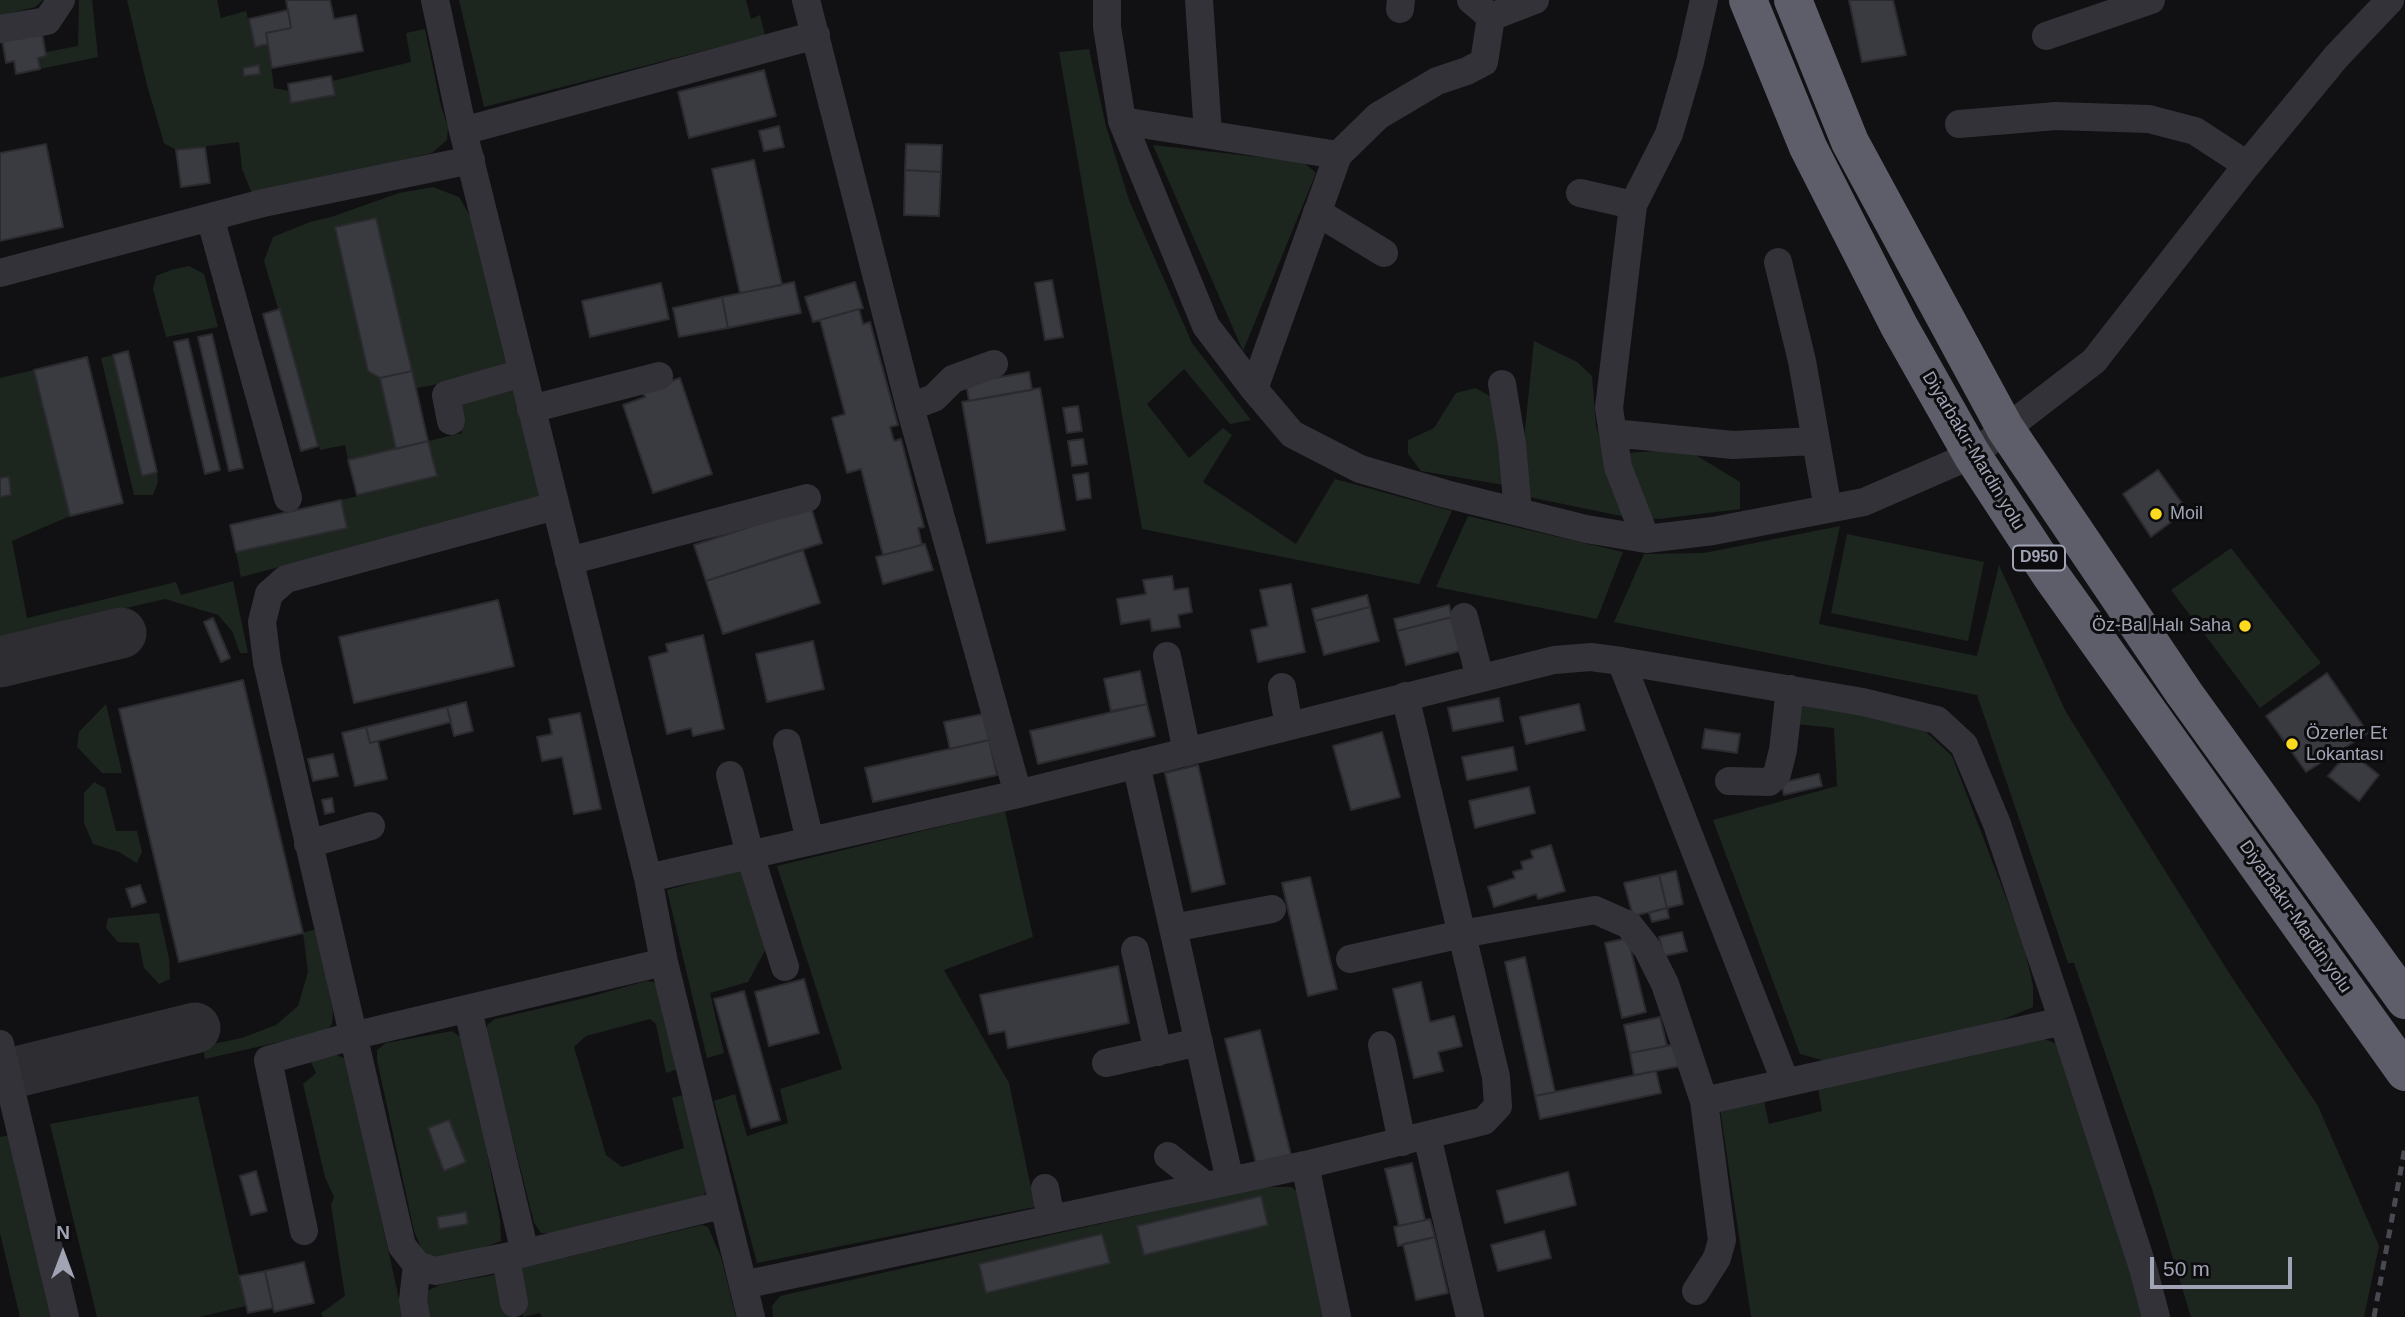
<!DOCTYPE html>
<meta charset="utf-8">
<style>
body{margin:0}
#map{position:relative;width:2405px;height:1317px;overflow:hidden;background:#111113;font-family:Helvetica,sans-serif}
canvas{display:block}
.north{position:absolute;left:28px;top:1219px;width:70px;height:70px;-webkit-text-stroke:5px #0c0c0e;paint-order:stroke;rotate:0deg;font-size:19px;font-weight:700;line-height:28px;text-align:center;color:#a1a4b4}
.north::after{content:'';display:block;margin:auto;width:24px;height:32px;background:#a1a4b4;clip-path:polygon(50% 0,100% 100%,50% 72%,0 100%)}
.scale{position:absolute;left:2150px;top:1257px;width:142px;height:32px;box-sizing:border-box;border:4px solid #a1a4b4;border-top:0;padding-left:9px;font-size:21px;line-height:24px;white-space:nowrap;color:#a1a4b4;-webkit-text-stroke:5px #0c0c0e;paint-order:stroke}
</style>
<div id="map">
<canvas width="2405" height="1317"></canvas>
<div class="north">N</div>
<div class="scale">50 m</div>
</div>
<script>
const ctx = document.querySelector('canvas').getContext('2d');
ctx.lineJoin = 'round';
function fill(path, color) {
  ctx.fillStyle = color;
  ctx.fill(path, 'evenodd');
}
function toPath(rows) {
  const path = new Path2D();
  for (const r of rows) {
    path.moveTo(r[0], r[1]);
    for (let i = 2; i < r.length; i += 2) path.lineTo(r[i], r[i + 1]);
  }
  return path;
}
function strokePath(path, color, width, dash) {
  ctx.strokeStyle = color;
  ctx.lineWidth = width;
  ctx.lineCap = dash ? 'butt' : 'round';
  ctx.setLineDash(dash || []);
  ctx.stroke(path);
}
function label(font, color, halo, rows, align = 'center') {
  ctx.font = font + ' Helvetica,sans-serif';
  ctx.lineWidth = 6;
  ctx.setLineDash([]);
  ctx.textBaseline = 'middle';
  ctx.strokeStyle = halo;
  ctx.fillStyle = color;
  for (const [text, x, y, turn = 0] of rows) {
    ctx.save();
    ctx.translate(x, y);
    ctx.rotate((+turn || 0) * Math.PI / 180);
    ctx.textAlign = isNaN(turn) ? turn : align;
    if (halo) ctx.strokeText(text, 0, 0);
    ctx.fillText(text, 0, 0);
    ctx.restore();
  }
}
const green = toPath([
 [0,0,43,0,35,7,0,16],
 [79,0,92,0,98,57,40,69,38,58,46,56,46,52,78,46],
 [127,0,217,0,221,18,246,11,255,46,268,44,274,88,289,91,292,103,334,95,332,81,411,62,406,33,425,29,441,106,448,127,447,140,432,153,253,196,242,169,239,142,176,150,164,143,147,85],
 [459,0,746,0,751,19,760,15,765,35,484,107],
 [1089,49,1106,126,1129,200,1192,343,1251,420,1230,424,1184,369,1147,404,1189,458,1223,428,1232,435,1203,482,1296,544,1335,479,1452,511,1419,584,1142,529,1059,52],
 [1153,145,1303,162,1316,173,1243,351],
 [433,187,459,197,478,229,508,365,494,374,416,388,376,218,335,227,368,371,380,378,396,449,348,460,345,445,320,450,264,261,273,237,310,222,331,217,399,193],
 [189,266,204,274,218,327,166,337,153,289,156,276,171,270],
 [1534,341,1577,362,1592,376,1596,425,1606,464,1626,517,1529,497,1522,459],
 [113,355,142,475,157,472,158,482,153,495,134,495,101,358],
 [34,370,70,516,12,541,27,618,176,582,181,595,233,581,248,653,240,653,232,631,218,615,165,599,0,637,0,378],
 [515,385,540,499,241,577,236,552,347,528,341,500,436,477,428,441,462,433,455,400],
 [1475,388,1492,397,1504,485,1421,471,1408,454,1408,440,1434,428,1456,393],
 [1686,449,1740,482,1740,509,1659,519,1647,518,1627,453],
 [1468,516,1623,552,1597,619,1436,587],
 [1840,526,1819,624,1977,656,1999,565,2066,712,2229,973,2318,1106,2379,1246,2364,1317,2191,1317,2152,1189,2074,963,2068,963,1977,695,1614,622,1644,554,1704,553],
 [1847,534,1984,562,1968,641,1831,613],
 [2231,548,2321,663,2260,708,2171,590],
 [1801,699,1922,728,1952,756,2023,942,2033,985,2033,1007,1985,1027,1825,1061,1800,1054,1713,820,1837,786,1834,728,1796,724],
 [106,704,122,773,123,773,102,773,77,747,79,732],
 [94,782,105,788,116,831,137,831,142,852,137,863,119,852,93,844,84,823,84,793],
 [1005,811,1033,937,944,970,1009,1083,1035,1207,757,1263,714,1101,735,1094,747,1136,788,1123,780,1089,842,1069,777,866],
 [745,868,768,945,748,982,710,993,724,1053,707,1058,667,890],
 [159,913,169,958,170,979,159,984,144,968,139,943,118,942,106,928,108,918],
 [316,929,333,1012,332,1024,327,1031,205,1059,203,1046,242,1038,276,1025,298,1006,308,972,303,933],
 [646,981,654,982,658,988,678,1069,666,1073,656,1024,650,1019,586,1036,574,1047,606,1155,622,1167,684,1148,672,1098,683,1095,706,1185,706,1192,702,1197,551,1233,541,1233,534,1223,487,1035,487,1025,495,1019,585,998],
 [452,1031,462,1038,468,1053,500,1220,501,1241,447,1261,424,1255,414,1231,377,1060,377,1050,386,1043],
 [2042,1038,2057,1044,2146,1317,1751,1317,1720,1109,1764,1101,1769,1124,1822,1111,1818,1088],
 [332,1053,346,1059,403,1317,323,1317,321,1313,345,1296,331,1205,334,1197,325,1177,303,1084,316,1073,311,1062],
 [198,1096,246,1306,199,1317,97,1317,50,1124],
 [11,1135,55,1317,20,1317,0,1233,0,1137],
 [1263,1187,1291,1187,1302,1195,1327,1317,773,1317,772,1306,780,1296],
 [702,1225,708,1227,721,1257,736,1317,542,1317,540,1313,523,1317,517,1276,520,1268],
 [505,1273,513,1317,425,1317,424,1296,429,1290,442,1284]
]);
const taxiway = toPath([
 [0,662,121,633],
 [0,1076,195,1028]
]);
const building = toPath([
 [286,0,330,0,334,19,356,15,363,51,272,68,266,33,291,28,286,0],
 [1849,0,1893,0,1906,55,1862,62,1849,0],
 [288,10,291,28,266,33,268,44,255,47,249,19,288,10],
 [42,32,46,56,38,58,40,69,16,74,14,61,6,63,2,39,42,32],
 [259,65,260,74,244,76,243,68,259,65],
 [764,70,776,116,689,138,678,92,764,70],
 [331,76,335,95,291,103,288,84,331,76],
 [779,126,784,147,764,151,759,131,779,126],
 [46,144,63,227,0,241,0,153,46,144],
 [906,144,942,145,941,172,905,170,906,144],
 [205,147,210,183,181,187,176,150,205,147],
 [754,160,782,285,740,293,712,169,754,160],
 [905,170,941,172,939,216,904,215,905,170],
 [376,218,412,371,380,378,368,371,335,227,376,218],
 [1052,280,1063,337,1045,340,1035,283,1052,280],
 [794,282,801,313,728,328,722,297,794,282],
 [855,282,863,308,813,322,805,297,855,282],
 [661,283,669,319,590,337,582,301,661,283],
 [722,297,728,328,679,337,673,308,722,297],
 [280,309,318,446,301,451,263,314,280,309],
 [859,309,863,324,870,322,898,425,890,427,894,441,901,439,924,527,918,528,922,545,883,555,861,469,847,473,832,418,845,414,820,320,859,309],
 [212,334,243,468,229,471,198,337,212,334],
 [188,339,220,470,205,474,174,342,188,339],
 [128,351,157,472,142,476,113,355,128,351],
 [87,357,123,503,70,516,34,370,87,357],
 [412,371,428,441,396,449,380,378,412,371],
 [1029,372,1032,390,969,401,966,383,1029,372],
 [680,378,712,474,653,493,623,405,645,397,642,391,680,378],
 [1040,388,1065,530,987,543,962,402,1040,388],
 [1078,406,1082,431,1067,433,1063,408,1078,406],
 [1083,439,1087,464,1072,466,1068,441,1083,439],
 [428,441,437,476,357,495,348,460,428,441],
 [2158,470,2187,510,2151,537,2123,494,2158,470],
 [1088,473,1091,498,1077,500,1073,475,1088,473],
 [9,477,11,495,0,497,0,478,9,477],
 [341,500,347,528,236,552,230,525,341,500],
 [811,507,822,543,706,581,694,545,811,507],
 [925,544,933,570,883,584,876,557,925,544],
 [803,550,820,603,723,634,706,581,803,550],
 [1172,576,1174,590,1188,588,1192,612,1178,615,1180,627,1152,631,1150,619,1121,624,1117,599,1146,594,1143,580,1172,576],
 [1291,584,1305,652,1258,662,1251,630,1268,626,1260,590,1291,584],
 [1367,595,1370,607,1315,621,1312,609,1367,595],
 [498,600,514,666,354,703,339,637,498,600],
 [1449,605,1452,617,1397,631,1394,619,1449,605],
 [1370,607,1379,641,1324,655,1315,621,1370,607],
 [1452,617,1460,651,1406,665,1397,631,1452,617],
 [213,618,230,658,221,662,204,622,213,618],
 [703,635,724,729,693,736,691,728,667,734,649,657,668,652,666,644,703,635],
 [813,641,824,689,767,702,756,654,813,641],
 [1140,671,1147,704,1111,711,1104,679,1140,671],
 [2327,673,2368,733,2306,772,2266,716,2327,673],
 [243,680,303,933,179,962,119,709,243,680],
 [1499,698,1503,721,1453,731,1448,708,1499,698],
 [466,702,473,731,454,736,447,707,466,702],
 [1147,704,1155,736,1038,764,1030,731,1147,704],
 [1579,704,1585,730,1526,744,1520,717,1579,704],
 [447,707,451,722,370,743,366,727,447,707],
 [580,713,601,809,574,814,562,757,542,761,537,737,552,734,549,719,580,713],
 [983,714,989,740,950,749,944,722,983,714],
 [366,727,370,743,378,741,387,779,355,786,342,733,366,727],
 [1705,729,1740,734,1737,753,1702,748,1705,729],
 [1382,732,1400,797,1351,810,1333,746,1382,732],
 [989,740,997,775,873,802,865,768,989,740],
 [1513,747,1517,770,1467,780,1462,757,1513,747],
 [2349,751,2379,775,2359,801,2328,776,2349,751],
 [333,754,338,776,313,781,308,759,333,754],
 [1198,765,1225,884,1192,892,1165,773,1198,765],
 [1819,774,1822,786,1784,795,1781,783,1819,774],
 [1529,787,1535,813,1475,828,1469,801,1529,787],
 [332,798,334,812,325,814,322,800,332,798],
 [1551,845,1565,891,1538,899,1536,894,1494,907,1488,887,1515,878,1513,872,1523,869,1521,862,1533,858,1531,851,1551,845],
 [1676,871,1683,904,1667,908,1659,875,1676,871],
 [1659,875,1667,908,1633,916,1624,883,1659,875],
 [1310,877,1337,989,1308,996,1282,883,1310,877],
 [140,885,146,902,132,907,126,889,140,885],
 [1667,908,1669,918,1652,922,1649,913,1667,908],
 [1682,932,1687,951,1664,956,1659,937,1682,932],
 [1628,938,1646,1012,1622,1018,1605,943,1628,938],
 [1525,957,1555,1092,1535,1096,1505,962,1525,957],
 [1118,966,1129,1023,1008,1048,1005,1031,989,1034,980,995,1118,966],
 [804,979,819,1033,769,1046,755,992,804,979],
 [1421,982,1430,1022,1454,1016,1462,1046,1438,1052,1443,1071,1414,1078,1393,989,1421,982],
 [744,991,780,1120,751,1128,714,999,744,991],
 [1660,1017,1667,1046,1630,1053,1624,1025,1660,1017],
 [1260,1030,1291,1155,1256,1163,1225,1039,1260,1030],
 [1677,1044,1681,1066,1634,1075,1630,1053,1677,1044],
 [1656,1071,1661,1093,1540,1119,1535,1096,1656,1071],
 [449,1120,466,1162,444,1171,428,1128,449,1120],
 [1412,1163,1425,1220,1399,1226,1385,1169,1412,1163],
 [256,1171,267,1211,251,1215,240,1176,256,1171],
 [1568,1172,1576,1205,1505,1223,1497,1191,1568,1172],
 [1261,1196,1268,1225,1144,1255,1137,1226,1261,1196],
 [466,1212,468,1224,439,1229,437,1217,466,1212],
 [1430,1219,1435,1237,1398,1246,1394,1227,1430,1219],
 [1544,1231,1551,1258,1498,1271,1491,1245,1544,1231],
 [1102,1234,1110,1263,986,1293,979,1264,1102,1234],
 [1435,1237,1448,1293,1416,1300,1403,1244,1435,1237],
 [304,1262,314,1303,274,1312,265,1271,304,1262],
 [265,1271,273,1308,248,1313,239,1276,265,1271]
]);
const minor = toPath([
 [435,0,463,131,648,878,664,962,751,1317],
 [806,0,910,407,1018,794],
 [1107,0,1107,27,1122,121,1206,326,1254,389,1292,434,1360,469,1446,494,1586,529,1646,539,1713,531,1864,502,1972,455,2094,361,2247,165,2336,57,2390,0],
 [1199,0,1208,134],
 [1471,0,1491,17,1535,0],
 [1400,9,1401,0],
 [0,29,47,21,61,0],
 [2046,36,2151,0],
 [1122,121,1338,155],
 [1959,124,2056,116,2149,119,2195,131,2247,165],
 [463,131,816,35],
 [1580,193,1633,205],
 [1317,212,1384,253],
 [210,217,288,498],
 [1778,262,1802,361,1828,509],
 [0,273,263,203,471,160],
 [1502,384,1512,444,1518,512],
 [1254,389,1338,155,1378,116,1437,81,1467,71,1484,62,1491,17],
 [910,407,934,398,953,379,994,364],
 [531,409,659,376],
 [451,421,446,395,522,373],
 [1613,433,1733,445,1815,441],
 [1646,539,1618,467,1609,408,1633,205,1669,134,1690,62,1704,0],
 [569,561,807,498],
 [1464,617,1480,678],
 [1167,656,1187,752],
 [1621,661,1785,1081],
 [1282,687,1289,726],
 [787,743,810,841],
 [1136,764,1230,1181],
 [730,775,750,855,785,967],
 [1729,781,1769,782,1777,774,1783,750,1790,689],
 [308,844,371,826],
 [648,878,1018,794,1554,660,1591,657,1621,661,1863,702,1937,720,1964,745,1997,824,2063,1021,2143,1268,2156,1317],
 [1173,928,1272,909],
 [1135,950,1158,1052],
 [1350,959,1462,934,1595,910,1629,925,1647,948,1665,984,1704,1101,1722,1240,1717,1258,1696,1291],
 [468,1010,525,1253,722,1205],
 [0,1044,65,1317],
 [1382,1045,1402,1142],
 [1106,1063,1199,1042],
 [1704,1101,2063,1021],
 [1427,1136,1470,1317],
 [1168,1156,1206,1186],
 [1305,1165,1337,1317],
 [1045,1188,1051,1219],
 [304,1231,268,1060,352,1036,664,962],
 [525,1253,435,1271,417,1265,402,1246,267,662,262,622,269,594,286,579,555,506],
 [506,1258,514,1303],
 [743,1285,1305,1165,1484,1121,1498,1106,1496,1077,1405,696],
 [416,1317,413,1300,417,1265]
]);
const highway = toPath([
 [1748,0,1808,147,1899,326,1972,455,2052,577,2405,1072],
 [1793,0,1850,142,2005,428,2184,693,2405,1000]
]);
const rail = toPath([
 [2374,1317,2405,1147]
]);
const markers = [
 [2156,514,7,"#fcda20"],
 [2245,626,7,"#fcda20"],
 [2292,744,7,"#fcda20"]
];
const shields = [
 [2039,558,52]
];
const shieldNames = [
 ["D950",2039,558]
];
const streetNames = [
 ["Diyarbakır-Mardin yolu",1973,451,59],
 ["Diyarbakır-Mardin yolu",2295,917,55]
];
const poiNames = [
 ["Moil",2170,514],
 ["Öz-Bal Halı Saha",2231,626,"right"],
 ["Özerler Et",2306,734],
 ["Lokantası",2306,755]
];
fill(green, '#1d251f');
strokePath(taxiway, '#2d2d32', 51);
fill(building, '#3a3b40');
strokePath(building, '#2b2b2f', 2);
strokePath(minor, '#323238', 28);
strokePath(highway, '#5d5e69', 38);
strokePath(rail, '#494951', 5, [9, 7]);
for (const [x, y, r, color] of markers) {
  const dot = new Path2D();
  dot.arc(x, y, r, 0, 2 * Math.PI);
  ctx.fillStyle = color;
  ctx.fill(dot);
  strokePath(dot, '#0c0c0e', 2.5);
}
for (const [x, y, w] of shields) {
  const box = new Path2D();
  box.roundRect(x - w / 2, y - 12.5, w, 25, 5);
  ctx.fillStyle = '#0c0c0e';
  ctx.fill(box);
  strokePath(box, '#a1a4b4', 2);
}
label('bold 16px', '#a1a4b4', null, shieldNames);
label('18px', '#a1a4b4', '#0c0c0e', streetNames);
label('18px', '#a1a4b4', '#0c0c0e', poiNames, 'left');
</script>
